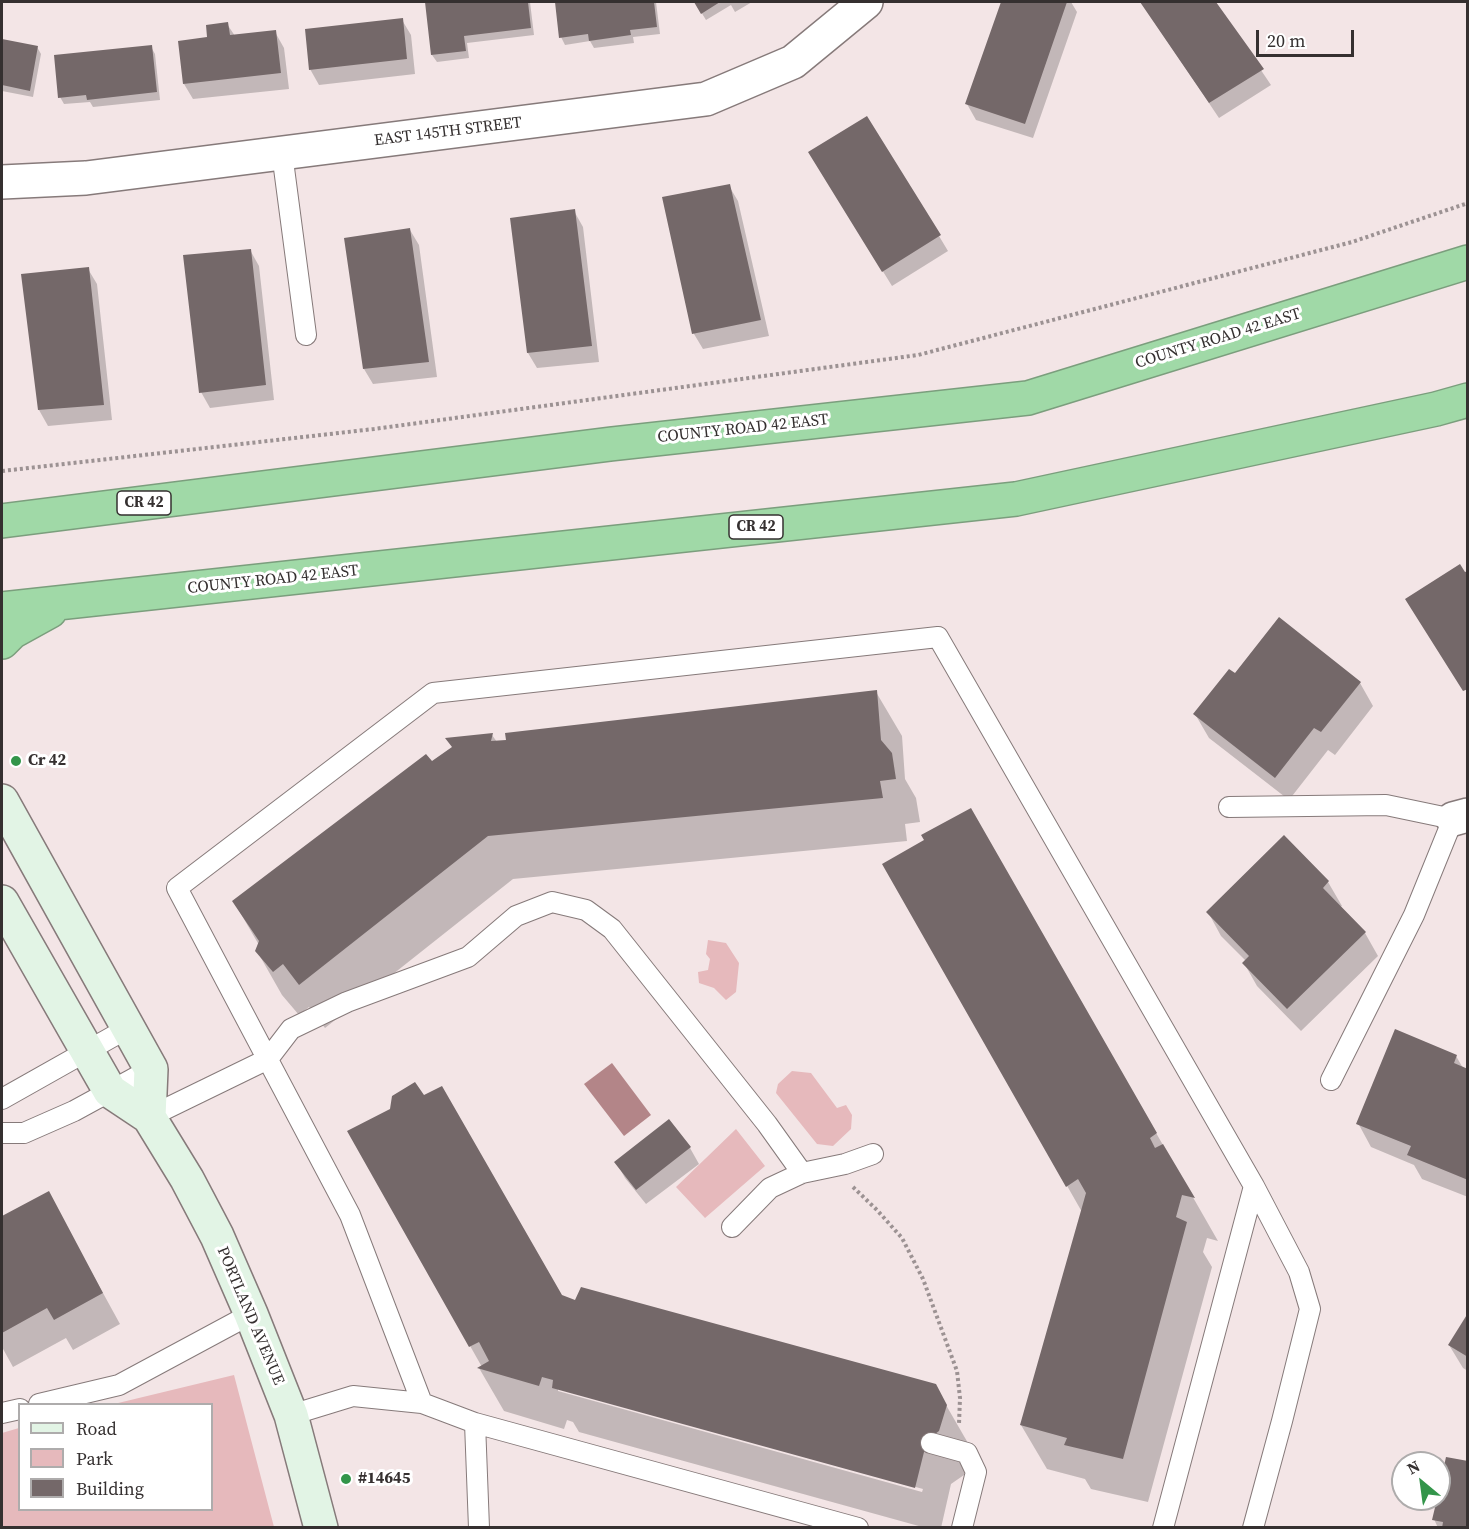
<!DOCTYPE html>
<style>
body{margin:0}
#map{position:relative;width:1469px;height:1529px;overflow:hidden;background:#f3e5e6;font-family:"Source Serif 4",serif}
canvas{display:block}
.frame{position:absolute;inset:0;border:3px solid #353030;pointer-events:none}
.legend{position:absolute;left:18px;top:1403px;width:195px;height:108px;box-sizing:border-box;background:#fff;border:2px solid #aeacac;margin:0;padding:8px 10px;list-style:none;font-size:18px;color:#353030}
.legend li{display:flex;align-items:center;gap:12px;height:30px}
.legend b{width:30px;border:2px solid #aeacac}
.north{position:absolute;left:1391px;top:1451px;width:60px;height:60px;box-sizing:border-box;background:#fff;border:2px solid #aeacac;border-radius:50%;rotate:331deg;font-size:16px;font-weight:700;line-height:24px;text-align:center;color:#353030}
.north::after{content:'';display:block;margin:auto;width:21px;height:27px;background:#33954a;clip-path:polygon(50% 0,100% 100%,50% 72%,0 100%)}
.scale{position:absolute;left:1256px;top:30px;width:98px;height:27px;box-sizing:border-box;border:3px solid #353030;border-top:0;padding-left:8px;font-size:18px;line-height:21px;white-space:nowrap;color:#353030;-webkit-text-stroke:4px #fff;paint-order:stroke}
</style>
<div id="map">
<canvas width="1469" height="1529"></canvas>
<div class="frame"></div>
<ul class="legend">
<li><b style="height:8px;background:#e2f4e5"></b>Road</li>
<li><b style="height:16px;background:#e6b9bc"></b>Park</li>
<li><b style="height:16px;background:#746869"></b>Building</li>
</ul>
<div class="north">N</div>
<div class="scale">20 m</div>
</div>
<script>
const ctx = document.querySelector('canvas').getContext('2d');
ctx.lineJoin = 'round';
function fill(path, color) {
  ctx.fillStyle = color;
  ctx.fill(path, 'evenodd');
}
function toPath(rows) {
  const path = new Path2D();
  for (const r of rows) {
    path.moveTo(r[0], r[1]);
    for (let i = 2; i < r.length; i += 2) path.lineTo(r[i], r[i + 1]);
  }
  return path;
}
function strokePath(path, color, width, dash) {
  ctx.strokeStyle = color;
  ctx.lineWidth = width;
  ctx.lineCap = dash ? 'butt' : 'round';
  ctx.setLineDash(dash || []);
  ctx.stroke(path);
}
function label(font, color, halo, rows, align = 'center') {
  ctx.font = font + ' "Source Serif 4",serif';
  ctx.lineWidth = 6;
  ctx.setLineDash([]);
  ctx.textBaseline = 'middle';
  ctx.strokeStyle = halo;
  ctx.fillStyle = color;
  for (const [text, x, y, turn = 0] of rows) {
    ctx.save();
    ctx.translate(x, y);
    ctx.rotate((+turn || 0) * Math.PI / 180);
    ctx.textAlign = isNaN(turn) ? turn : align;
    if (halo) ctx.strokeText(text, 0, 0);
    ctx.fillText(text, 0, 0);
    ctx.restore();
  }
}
const green = toPath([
 [708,940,726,943,739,963,736,992,726,1000,714,988,699,983,698,972,708,970,710,959,706,954],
 [792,1071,811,1073,837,1108,846,1105,852,1115,851,1129,833,1146,817,1144,776,1093,778,1084],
 [736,1129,765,1166,705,1218,676,1187],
 [234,1375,274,1527,2,1527,2,1433,19,1428,20,1510,212,1510,212,1404,114,1404]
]);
const water = toPath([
 [612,1063,651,1115,624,1136,584,1084]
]);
const shadow = toPath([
 [426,2,530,2,534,35,467,43,469,58,437,62,432,55],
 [556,2,656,2,660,34,633,37,634,43,594,48,590,41,565,45,561,37],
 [695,2,752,2,735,12,731,5,706,20],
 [1003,2,1071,2,1077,12,1033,138,976,120,967,104],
 [1141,2,1215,2,1271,85,1219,118],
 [402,20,411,35,415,74,319,85,310,69],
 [227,24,235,36,275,32,284,48,289,89,193,99,184,84,209,39],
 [2,40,37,47,41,54,33,97,2,91],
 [151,47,155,54,160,100,93,107,90,102,64,104,60,97],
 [819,168,939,236,948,251,892,286],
 [729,186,738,201,769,336,703,349,694,334,663,198],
 [574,211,583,227,599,362,537,368,528,353],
 [410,230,419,245,437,377,373,384,364,369],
 [250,250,259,266,274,400,210,408,201,392],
 [88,269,97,284,112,420,48,426,39,410],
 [1235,675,1360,683,1373,706,1335,755,1328,750,1289,800,1209,738,1195,714],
 [876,692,902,736,905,779,916,798,920,822,905,824,907,841,513,879,325,1028,309,1007,299,1015,282,995,257,951,259,945,234,902,432,763,492,735,497,742],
 [971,810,1218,1241,1207,1238,1203,1252,1212,1267,1148,1502,1091,1489,1085,1479,1047,1469,1021,1425,1082,1212,884,865,926,841],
 [1284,837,1328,882,1342,906,1340,907,1365,933,1378,956,1301,1031,1257,986,1244,963,1246,961,1221,936,1208,912],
 [1456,1056,1463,1068,1468,1070,1468,1197,1422,1179,1414,1165,1371,1147,1358,1123],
 [669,1121,690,1148,699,1164,646,1204,625,1178,616,1162],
 [349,1132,561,1296,576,1302,935,1386,972,1450,964,1475,951,1484,941,1528,926,1528,579,1432,573,1422,567,1420,564,1429,504,1411,479,1368,482,1367],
 [558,1388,923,1489,922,1492,558,1391],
 [48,1193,120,1324,73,1350,66,1338,13,1367,2,1347,2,1218],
 [1468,1315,1468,1371,1463,1368,1449,1345],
 [1439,1496,1468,1528,1438,1528,1434,1519]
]);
const building = toPath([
 [425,2,528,2,531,28,464,36,466,51,431,55],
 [555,2,654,2,657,27,630,30,631,35,589,41,588,34,559,38],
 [694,2,720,2,701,14],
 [1001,2,1067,2,1025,124,965,104],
 [1140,2,1216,2,1264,69,1209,103],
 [403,18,407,59,309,70,305,29],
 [228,22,230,35,276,30,281,73,183,84,178,41,207,37,206,25],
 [2,39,38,46,30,91,2,85],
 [152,45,157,92,87,100,86,95,58,98,54,55],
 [867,116,941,235,882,272,808,152],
 [730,184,761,320,692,334,662,197],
 [575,209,592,346,527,353,510,218],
 [410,228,429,362,363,369,344,238],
 [251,249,266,385,199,393,183,255],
 [89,267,104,405,38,410,21,274],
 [1460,564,1465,572,1468,571,1468,689,1463,691,1405,599],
 [1279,617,1361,682,1321,732,1314,728,1275,778,1193,714,1229,669,1235,673],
 [877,690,881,740,892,753,896,779,880,781,883,798,488,836,299,985,283,964,273,972,255,951,259,941,232,901,426,754,432,761,452,747,445,738,493,733,491,741,506,740,505,733],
 [971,808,1157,1133,1150,1138,1155,1148,1163,1144,1195,1198,1182,1195,1176,1217,1187,1222,1123,1459,1064,1445,1067,1438,1020,1425,1086,1193,1078,1179,1066,1187,882,864,924,840,921,835],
 [1284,835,1329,881,1323,888,1366,932,1287,1009,1242,963,1249,956,1206,912],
 [1395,1029,1457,1055,1454,1063,1468,1069,1468,1180,1407,1155,1411,1146,1356,1124],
 [415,1082,424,1095,442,1086,562,1295,575,1300,581,1287,936,1384,947,1405,939,1431,927,1440,915,1488,552,1388,553,1380,542,1377,539,1386,477,1368,489,1361,479,1342,469,1347,347,1131,390,1109,392,1096],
 [669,1119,691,1147,636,1190,614,1162],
 [49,1191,103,1293,54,1320,47,1308,2,1333,2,1216],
 [1468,1313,1468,1357,1448,1345],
 [1446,1457,1468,1461,1468,1528,1442,1528,1443,1522,1432,1520,1437,1499,1439,1499,1439,1489]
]);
const path = toPath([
 [2,471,374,429,918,355,1352,242,1468,203],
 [853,1187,877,1210,902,1238,923,1279,957,1371,960,1398,959,1424]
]);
const lane = toPath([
 [282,153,306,335],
 [1229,807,1386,805,1453,819,1414,915,1331,1080],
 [2,1099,128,1028],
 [149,1117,268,1059,291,1029,347,1002,468,957,516,916,552,902,586,910,612,929,767,1124,802,1173],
 [2,1133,24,1133,74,1111,151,1069],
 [732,1227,770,1188,802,1173,845,1164,873,1154],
 [422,1403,350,1215,177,888,433,693,938,637,1254,1186,1299,1272,1310,1309,1282,1421,1253,1528],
 [39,1404,119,1385,251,1314],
 [2,1413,20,1409],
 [291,1415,353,1396,422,1403,475,1423,858,1528],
 [475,1423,479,1528],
 [931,1443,967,1453,976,1472,962,1528],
 [1163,1528,1254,1186]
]);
const street = toPath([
 [2,182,86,178,706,99,793,62,866,2],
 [1453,819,1468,815]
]);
const secondary = toPath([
 [2,801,151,1069,149,1117],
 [2,902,110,1091,149,1117,187,1179,217,1236,251,1314,291,1415,321,1528]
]);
const highway = toPath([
 [2,521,611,444,1028,398,1468,262],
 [2,609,1016,499,1436,409,1468,400],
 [2,642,12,632,50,611]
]);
const markers = [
 [16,761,6,"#33954a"],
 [346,1479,6,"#33954a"]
];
const shields = [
 [144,503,54],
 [756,527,54]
];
const shieldNames = [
 ["CR 42",144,503],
 ["CR 42",756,527]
];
const streetNames = [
 ["EAST 145TH STREET",448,132,-7],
 ["COUNTY ROAD 42 EAST",1218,339,-17],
 ["COUNTY ROAD 42 EAST",743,429,-6],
 ["COUNTY ROAD 42 EAST",273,580,-6],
 ["PORTLAND AVENUE",250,1316,67]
];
const poiNames = [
 ["Cr 42",28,761],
 ["#14645",358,1479]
];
fill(green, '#e6b9bc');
fill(water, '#b38588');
fill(shadow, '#0003');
fill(building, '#746869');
strokePath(lane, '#867a7a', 22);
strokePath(street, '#867a7a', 36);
strokePath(secondary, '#867a7a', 36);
strokePath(highway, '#7b9e7d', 36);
strokePath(path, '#9c9293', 4, [3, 3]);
strokePath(lane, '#fff', 20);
strokePath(street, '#fff', 33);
strokePath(secondary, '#e2f4e5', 33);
strokePath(highway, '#a0d9a7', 33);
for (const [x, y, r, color] of markers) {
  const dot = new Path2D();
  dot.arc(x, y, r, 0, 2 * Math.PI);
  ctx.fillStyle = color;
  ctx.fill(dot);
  strokePath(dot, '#fff', 2);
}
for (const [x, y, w] of shields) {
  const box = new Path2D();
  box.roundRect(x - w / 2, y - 12, w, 24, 4.5);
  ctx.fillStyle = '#fff';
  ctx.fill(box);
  strokePath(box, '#353030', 1.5);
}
label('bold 15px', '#353030', null, shieldNames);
label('16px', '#353030', '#fff', streetNames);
label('bold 16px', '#353030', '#fff', poiNames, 'left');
</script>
